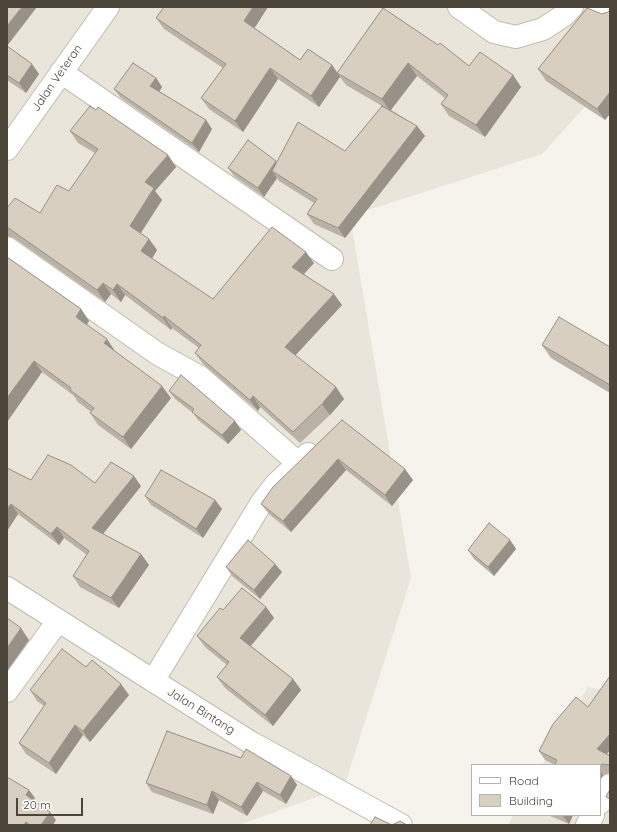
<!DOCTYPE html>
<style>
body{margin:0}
#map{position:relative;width:617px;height:832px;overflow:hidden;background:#f6f3ec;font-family:Quicksand,sans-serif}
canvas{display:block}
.frame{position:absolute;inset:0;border:8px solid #4b4439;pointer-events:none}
.legend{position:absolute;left:471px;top:764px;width:130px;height:52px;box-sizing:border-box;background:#fff;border:1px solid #b7b4b0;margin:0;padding:5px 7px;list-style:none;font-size:12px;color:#4b4439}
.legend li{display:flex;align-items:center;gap:8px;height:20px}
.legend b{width:20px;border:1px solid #b7b4b0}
.scale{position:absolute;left:16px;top:798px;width:67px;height:18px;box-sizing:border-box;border:2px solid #4b4439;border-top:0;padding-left:5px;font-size:12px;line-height:14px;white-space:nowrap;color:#4b4439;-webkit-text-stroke:3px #fff;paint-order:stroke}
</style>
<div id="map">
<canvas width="617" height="832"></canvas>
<div class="frame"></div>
<ul class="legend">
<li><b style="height:5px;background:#fff"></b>Road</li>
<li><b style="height:11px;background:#d8cfc1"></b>Building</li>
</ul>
<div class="scale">20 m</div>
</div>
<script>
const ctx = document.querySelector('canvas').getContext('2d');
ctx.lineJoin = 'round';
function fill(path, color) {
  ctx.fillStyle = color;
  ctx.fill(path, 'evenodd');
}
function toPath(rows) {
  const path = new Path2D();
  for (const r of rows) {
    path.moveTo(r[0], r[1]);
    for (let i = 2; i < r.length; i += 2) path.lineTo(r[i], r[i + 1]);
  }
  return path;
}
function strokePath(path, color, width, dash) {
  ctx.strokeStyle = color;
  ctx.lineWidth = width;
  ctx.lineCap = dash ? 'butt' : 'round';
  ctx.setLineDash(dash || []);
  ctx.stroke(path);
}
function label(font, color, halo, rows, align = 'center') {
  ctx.font = font + ' Quicksand,sans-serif';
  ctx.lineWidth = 4;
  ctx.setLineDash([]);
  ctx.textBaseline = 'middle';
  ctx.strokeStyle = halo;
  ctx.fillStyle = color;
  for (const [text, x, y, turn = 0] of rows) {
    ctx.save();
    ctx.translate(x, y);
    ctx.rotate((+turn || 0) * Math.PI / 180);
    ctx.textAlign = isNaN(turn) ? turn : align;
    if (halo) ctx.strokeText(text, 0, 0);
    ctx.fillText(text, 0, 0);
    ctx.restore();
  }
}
const residential = toPath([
 [7,7,610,7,610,79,542,154,350,216,411,578,344,787,239,825,7,825],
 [588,687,610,691,610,825,508,825,513,815,600,815,600,765,542,765]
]);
const street = toPath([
 [459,7,494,32,516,37,543,29,563,16,572,7],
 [599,7,610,13],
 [61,72,332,259],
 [7,149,108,7],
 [7,248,158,354,200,377,298,463],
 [7,588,250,742,401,825],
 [153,681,262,502,276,484,308,454],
 [7,691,58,621],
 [600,803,610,785],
 [587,825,593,815]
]);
const wall = toPath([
 [164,7,268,7,254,28,300,60,332,65,340,77,319,107,278,79,243,132,209,109,201,98,223,68,164,29,156,18],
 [383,8,469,66,513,75,521,87,485,137,449,116,441,104,445,98,417,76,391,110,417,126,425,136,345,238,314,224,307,214,314,203,279,181,277,178,264,197,234,176,228,168,276,161,276,162,345,151,382,106,346,85,337,73],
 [587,8,605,120,546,81,538,69],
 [7,46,39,74,26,93,7,80],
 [156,78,162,87,159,91,206,120,212,129,199,152,121,98,114,89],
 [96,110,168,155,176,167,155,191,162,200,141,233,149,239,157,250,152,259,213,299,314,263,304,274,342,305,295,355,344,399,330,415,300,443,260,407,258,411,203,364,195,353,199,348,172,328,171,330,125,295,121,302,111,294,105,302,14,238,7,236,7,208,40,213,69,191,95,153,78,143,70,131],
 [7,257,81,309,89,321,87,325,115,351,171,398,131,449,98,425,90,413,91,412,78,402,73,395,42,372,7,422],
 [542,345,610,347,610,393,551,358],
 [169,391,235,421,241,430,228,444,198,420,193,413,175,399],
 [342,420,413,480,392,506,346,470,291,532,269,514,261,504],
 [7,468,31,480,95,483,141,486,103,534,141,554,149,565,119,608,80,587,73,576,87,555,64,538,59,545,18,514,7,531],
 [145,496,215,500,222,509,203,538,151,505],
 [510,540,516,549,494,576,474,559,468,550],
 [226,567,282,572,260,599,232,576],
 [266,607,274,618,251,646,293,679,301,690,273,726,225,688,217,677,227,665,205,647,197,636,223,610],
 [86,667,129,695,90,742,83,735,56,774,26,754,19,743,44,706,37,701,30,690],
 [610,676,610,750,606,754,610,756,610,773,603,775,600,780,600,765,555,765,545,760,539,751,588,707],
 [291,776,297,785,286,804,263,791,247,816,219,800,213,814,152,792,146,783],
 [548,815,573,815,569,824]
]);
const shadedWall = toPath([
 [22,7,37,7,7,46,7,26],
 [253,7,268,7,252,32,244,21],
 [408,63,417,76,390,111,382,99],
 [32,64,39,74,26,93,19,83],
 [332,65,340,77,319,107,311,96],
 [270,68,278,79,243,132,235,121],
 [513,75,521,87,485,137,476,125],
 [156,78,162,87,157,95,150,86],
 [610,92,610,114,605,120,597,109],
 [206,120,212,129,199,152,192,143],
 [417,126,425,136,345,238,338,228],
 [168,155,176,167,155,191,162,200,138,237,130,226,145,182],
 [276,161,282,170,272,171,277,178,264,197,258,188],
 [149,239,157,250,149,263,141,251],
 [306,252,314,263,300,278,292,267],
 [103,283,111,294,105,302,97,290],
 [117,284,125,295,121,302,113,290],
 [334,294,342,305,293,358,285,347],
 [81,309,89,321,84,328,76,317],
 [164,316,172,328,171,330,163,318],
 [107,339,115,351,104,343],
 [34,361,42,372,7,422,7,398],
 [162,386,171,398,131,449,123,437],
 [336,387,344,399,330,415,322,404],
 [253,396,260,407,258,411,250,400],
 [235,421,241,430,228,444,222,435],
 [338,459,346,470,291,532,283,521],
 [405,469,413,480,392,506,385,495],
 [134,476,141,486,99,539,92,528],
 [215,500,222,509,203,538,196,529],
 [11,504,18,514,7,531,7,509],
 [57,527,64,538,59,545,51,534],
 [510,540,516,549,494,576,488,567],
 [141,554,149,565,119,608,111,598],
 [275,564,282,572,260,599,254,590],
 [266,607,274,618,248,649,240,638],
 [21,628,29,640,7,671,7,648],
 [293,679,301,690,273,726,265,715],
 [121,684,129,695,90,742,83,731],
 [75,725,83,735,56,774,49,763],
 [610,734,610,750,604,758,597,749],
 [600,770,603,775,600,780],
 [291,776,297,785,286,804,280,795],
 [257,782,263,791,247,816,241,807],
 [29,790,35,798,32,804,26,795],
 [212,791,219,800,213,814,207,805],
 [50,812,56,820,53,825,41,825],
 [562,815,573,815,569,824],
 [26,822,28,825,24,825]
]);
const building = toPath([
 [7,7,22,7,7,26,7,7],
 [164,7,253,7,244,21,300,60,308,49,332,65,311,96,270,68,235,121,201,98,226,64,156,18,164,7],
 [383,8,438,45,440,43,469,66,480,52,513,75,476,125,441,104,448,95,408,63,382,99,337,73,383,8],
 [587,8,602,14,608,12,610,10,610,92,597,109,538,69,587,8],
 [7,46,32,64,19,83,7,75,7,46],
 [133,63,156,78,150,86,206,120,192,143,114,89,133,63],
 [90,106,96,110,98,107,168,155,145,182,154,188,130,226,149,239,141,251,213,299,272,227,306,252,292,267,334,294,285,347,336,387,322,404,293,432,253,396,250,400,195,353,201,345,164,316,163,318,117,284,113,290,103,283,97,290,7,227,7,208,15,198,40,213,57,185,69,191,98,149,70,131,90,106],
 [382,106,417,126,338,228,307,214,317,199,272,171,298,122,345,151,382,106],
 [248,140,276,161,258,188,228,168,248,140],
 [7,257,81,309,76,317,107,339,104,343,162,386,123,437,90,413,94,408,70,390,71,388,34,361,7,398,7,257],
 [559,317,610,347,610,385,542,345,559,317],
 [181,375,235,421,222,435,192,412,194,409,169,391,181,375],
 [342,420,405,469,385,495,338,459,283,521,261,504,273,487,342,420],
 [48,455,71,465,95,483,111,462,134,476,92,528,141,554,111,598,73,576,89,551,57,527,51,534,11,504,7,509,7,468,31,480,48,455],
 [161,470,215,500,196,529,145,496,161,470],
 [489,523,510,540,488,567,468,550,489,523],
 [248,540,275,564,254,590,226,567,248,540],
 [242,588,266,607,240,638,293,679,265,715,217,677,229,662,197,636,220,608,223,610,242,588],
 [7,618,21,628,7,648,7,618],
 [62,649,86,667,92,660,121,684,83,731,75,725,49,763,19,743,46,703,30,690,62,649],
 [610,676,610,734,597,749,610,756,610,765,603,764,599,765,555,765,557,760,539,751,553,724,576,697,588,707,610,676],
 [167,731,241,758,246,749,291,776,280,795,257,782,241,807,212,791,207,805,146,783,167,731],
 [7,777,29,790,26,795,50,812,41,825,30,825,26,822,24,825,7,825,7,777],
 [610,789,610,799,606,797,610,789],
 [375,817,392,825,400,821,407,825,370,825,375,817]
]);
const streetNames = [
 ["Jalan Veteran",57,78,-55],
 ["Jalan Bintang",201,711,32]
];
fill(residential, '#eae5da');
strokePath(street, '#c2bbae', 24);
strokePath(street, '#fff', 22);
fill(wall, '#bab2a6');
fill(shadedWall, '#979187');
fill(building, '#d8cfc1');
strokePath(building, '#979187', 1);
label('12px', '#4b4439', '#fff', streetNames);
</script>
